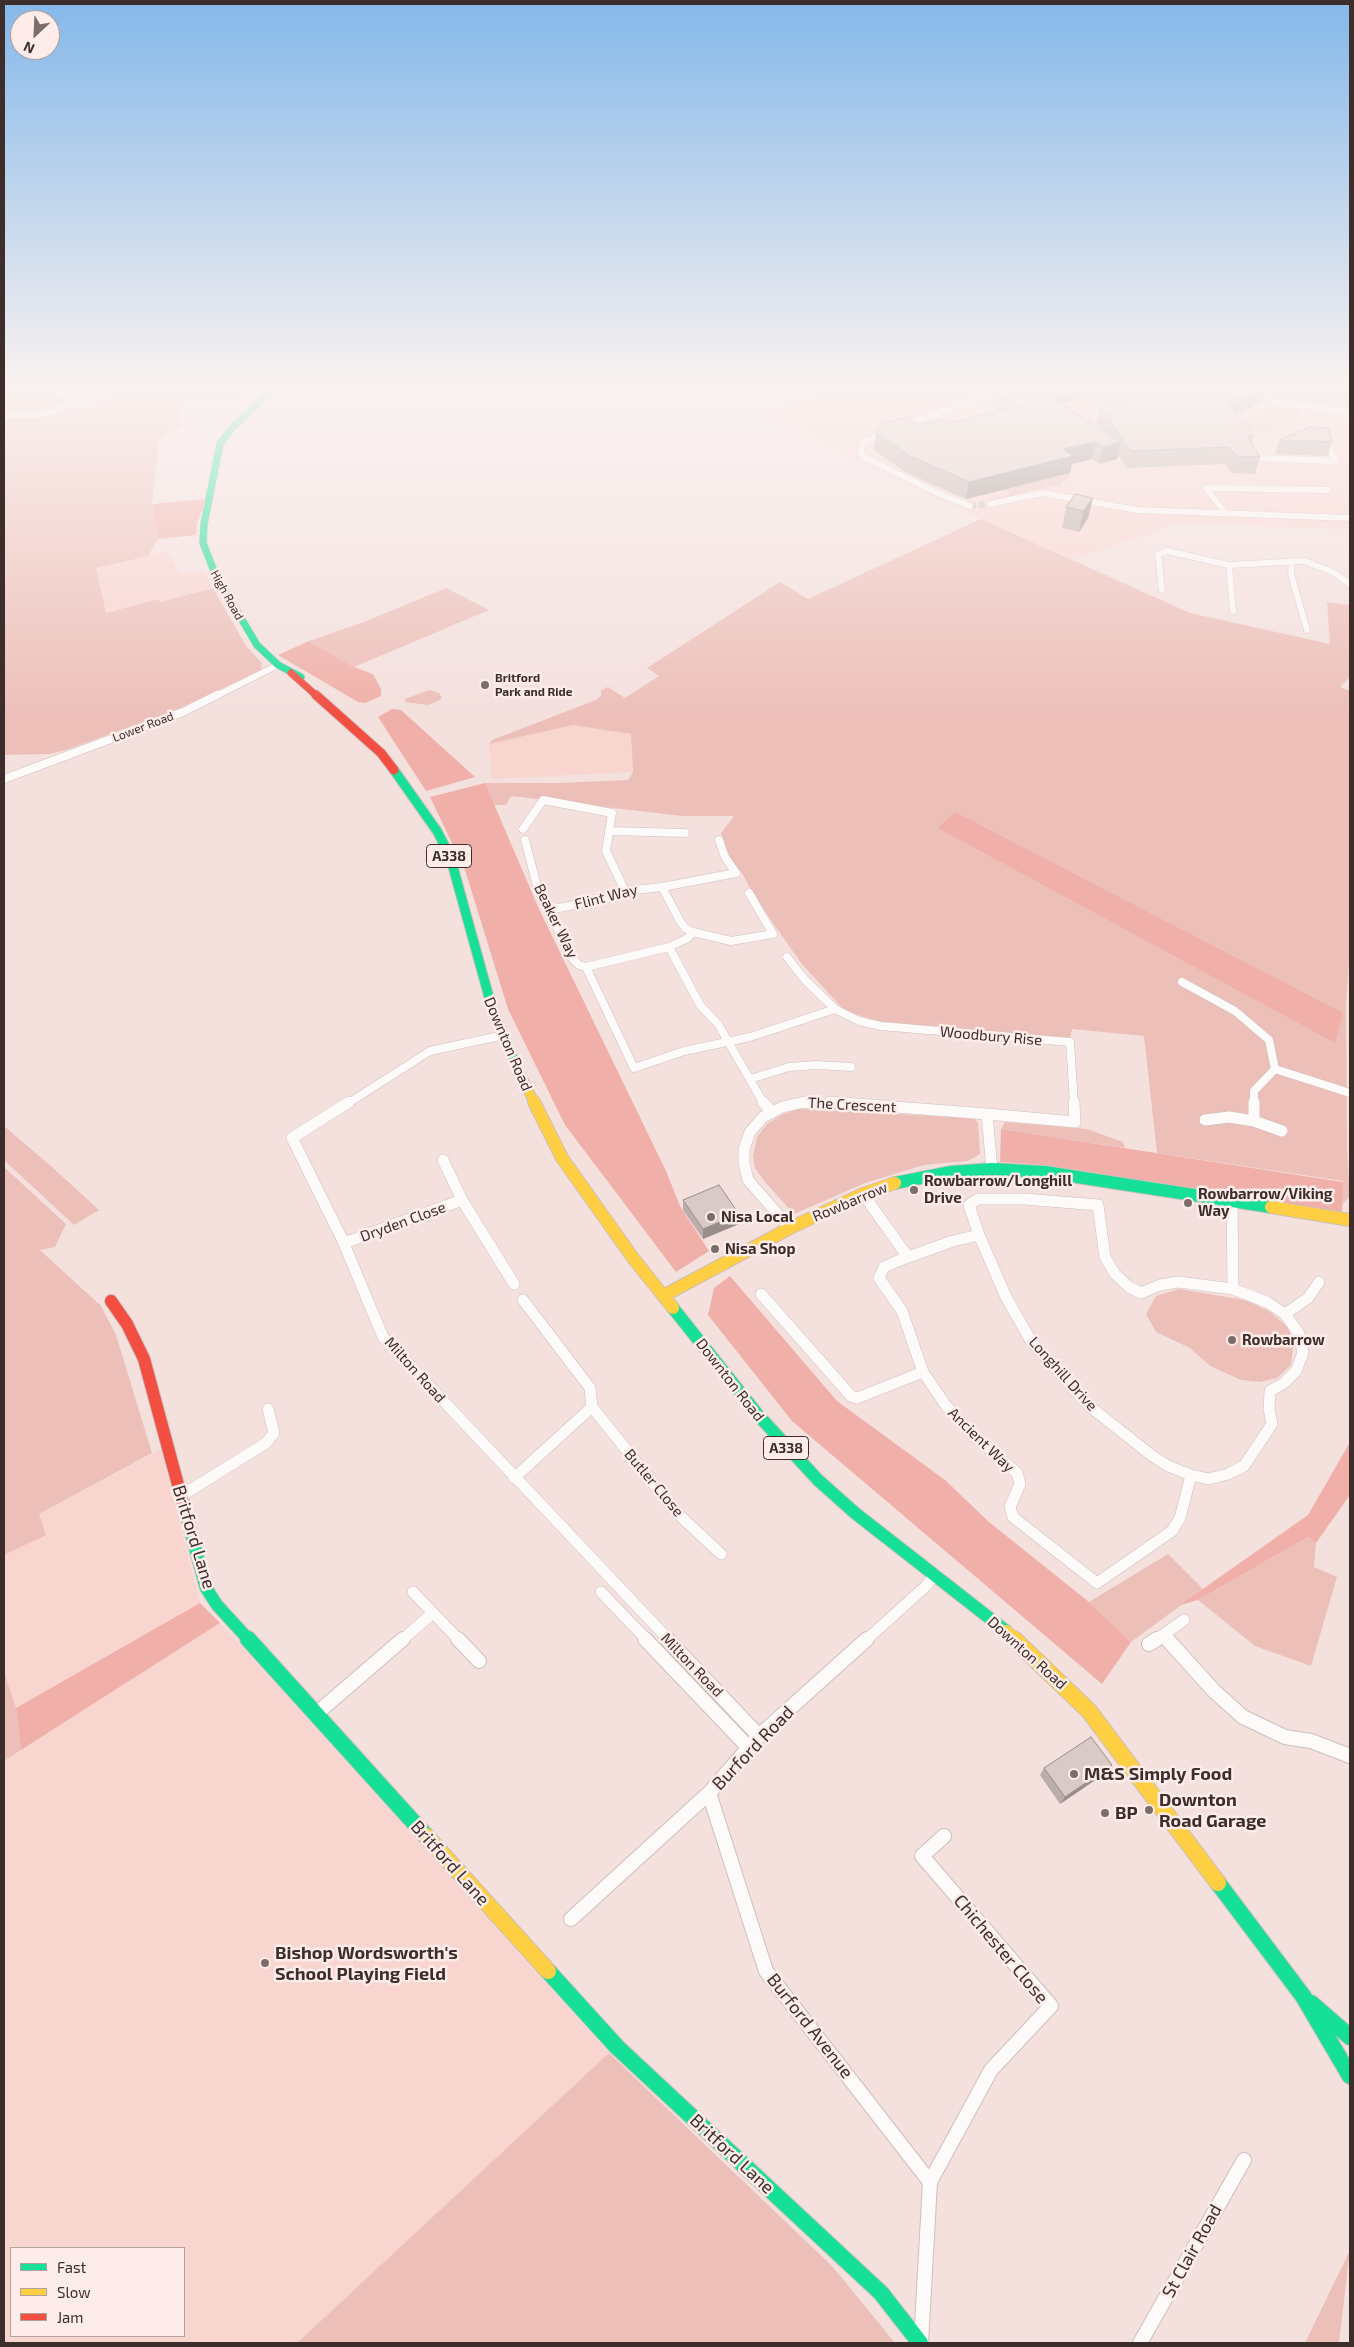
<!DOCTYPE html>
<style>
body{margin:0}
#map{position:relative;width:1354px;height:2347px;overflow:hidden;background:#f4e1de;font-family:"Exo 2",sans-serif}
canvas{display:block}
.frame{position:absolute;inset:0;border:5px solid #3d2e2c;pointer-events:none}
.legend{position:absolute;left:10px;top:2247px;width:175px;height:90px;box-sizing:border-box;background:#fdecea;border:1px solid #b0a09e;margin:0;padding:6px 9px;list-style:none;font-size:15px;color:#3d2e2c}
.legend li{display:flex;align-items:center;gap:10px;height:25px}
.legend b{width:25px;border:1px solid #b0a09e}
.north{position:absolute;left:10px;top:10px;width:50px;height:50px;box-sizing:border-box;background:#fdecea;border:1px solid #b0a09e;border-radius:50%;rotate:205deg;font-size:14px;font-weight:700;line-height:20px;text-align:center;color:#3d2e2c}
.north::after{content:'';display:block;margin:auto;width:18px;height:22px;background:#7d6d6a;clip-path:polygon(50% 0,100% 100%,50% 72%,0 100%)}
</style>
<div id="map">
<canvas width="1354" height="2347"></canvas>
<div class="frame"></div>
<ul class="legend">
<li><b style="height:6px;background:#16e098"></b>Fast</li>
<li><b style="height:6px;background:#ffcf43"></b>Slow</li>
<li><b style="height:6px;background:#f24e42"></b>Jam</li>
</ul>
<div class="north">N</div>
</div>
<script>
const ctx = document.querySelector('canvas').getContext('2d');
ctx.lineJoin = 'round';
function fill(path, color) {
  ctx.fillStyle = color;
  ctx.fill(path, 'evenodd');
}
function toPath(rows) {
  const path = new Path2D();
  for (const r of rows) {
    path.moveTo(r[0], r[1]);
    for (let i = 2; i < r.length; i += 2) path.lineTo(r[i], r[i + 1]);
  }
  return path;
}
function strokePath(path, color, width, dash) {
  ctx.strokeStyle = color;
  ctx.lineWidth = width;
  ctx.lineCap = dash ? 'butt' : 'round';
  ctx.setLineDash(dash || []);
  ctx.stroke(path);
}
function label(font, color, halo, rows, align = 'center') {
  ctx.font = font + ' "Exo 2",sans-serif';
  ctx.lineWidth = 5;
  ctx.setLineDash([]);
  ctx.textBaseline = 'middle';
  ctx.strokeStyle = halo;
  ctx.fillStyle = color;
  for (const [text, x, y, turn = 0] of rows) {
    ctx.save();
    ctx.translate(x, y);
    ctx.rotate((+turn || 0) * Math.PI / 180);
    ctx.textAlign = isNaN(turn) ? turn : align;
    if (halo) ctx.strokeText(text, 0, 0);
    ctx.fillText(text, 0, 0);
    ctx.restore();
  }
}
const built = toPath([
 [834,387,1336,387,1350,433,1350,530,1181,523,1073,560,933,497,764,412],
 [168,551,179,573,205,572,213,588,159,602,158,599,105,613,96,568],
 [573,725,631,734,633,772,492,779,489,744],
 [161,1449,200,1603,16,1708,4,1672,4,1555,46,1535,39,1514],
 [220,1623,609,2053,297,2343,4,2343,4,1761],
 [11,2248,184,2248,184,2336,11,2336]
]);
const green = toPath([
 [4,387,35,387,69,400,47,410,4,413],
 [121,387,271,387,265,392,245,395,184,398,179,412,180,426,159,441,152,504,158,539,148,556,96,568,106,613,158,599,160,602,213,588,246,646,262,663,261,670,178,709,66,750,49,754,4,755,4,416,68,407,95,408],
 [1276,406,1297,409,1302,414,1301,417,1294,419,1285,426,1257,414],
 [1255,415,1283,426,1267,434,1249,432,1243,425,1244,422],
 [1073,463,1068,468,1071,474,1068,479,1062,482,1061,486,1049,486,992,502,989,500,1011,494,1005,489,1041,481,1042,470,1053,478,1069,474,1059,466],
 [981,519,1190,613,1330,644,1327,602,1350,605,1350,677,1340,687,1350,691,1350,952,1346,1003,1347,1150,1350,1196,1342,1205,1343,1181,1157,1153,1144,1036,1072,1029,1070,1039,879,1022,844,1010,801,963,754,896,742,873,729,858,721,833,734,816,682,816,511,796,506,805,494,805,485,783,559,783,628,780,633,772,631,734,573,725,489,744,492,740,596,700,601,696,601,690,608,687,625,698,659,676,647,668,780,582,808,599],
 [446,588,489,610,354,667,309,641,364,622],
 [429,690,439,693,442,697,440,700,428,705,405,702,405,699],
 [798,1109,974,1118,978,1123,980,1154,968,1161,924,1165,865,1183,794,1214,765,1182,755,1168,753,1156,757,1137,767,1124,781,1115],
 [1005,1122,1087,1129,1123,1142,1125,1148,1001,1129],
 [4,1126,52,1167,99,1210,74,1225,4,1160],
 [4,1167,66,1224,55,1247,40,1250,101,1306,116,1335,152,1453,39,1514,46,1535,4,1555],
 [1179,1289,1245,1300,1269,1311,1289,1328,1293,1348,1291,1365,1277,1378,1260,1382,1241,1380,1210,1366,1190,1348,1156,1332,1146,1314,1156,1296],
 [1308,1537,1316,1543,1314,1567,1337,1577,1311,1666,1255,1646,1198,1600],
 [1168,1554,1203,1589,1131,1642,1089,1602],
 [4,1672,16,1708,21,1750,4,1761],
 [609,2053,832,2266,895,2343,297,2343],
 [1350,2250,1339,2343,1305,2343]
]);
const forest = toPath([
 [206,499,197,524,196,535,158,539,152,504],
 [309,641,354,667,373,674,381,689,381,696,365,703,358,702,278,655],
 [392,709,401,710,475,777,426,791,378,717],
 [485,783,539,909,666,1171,680,1206,709,1251,676,1272,565,1125,508,1009,465,870,430,797],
 [955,812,1343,1013,1335,1043,938,828],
 [1001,1129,1343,1182,1342,1213,1044,1165,1000,1162],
 [730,1276,837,1401,945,1480,989,1522,1089,1602,1131,1642,1102,1684,792,1421,708,1315,714,1288],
 [1350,1442,1350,1495,1316,1543,1308,1537,1198,1600,1180,1605,1308,1515],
 [200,1603,220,1623,21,1750,16,1708]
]);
const streetTunnel = toPath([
 [970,506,990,504]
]);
const streetFar3 = toPath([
 [1236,387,1275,402,1350,412],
 [4,415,34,415,52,412,66,406,94,387],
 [902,426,1009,387],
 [888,432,864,442,860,451,864,457,937,493,970,506],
 [1259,458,1335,461,1329,446],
 [1206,488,1328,490],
 [1206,488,1226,514],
 [990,504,1042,493,1137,510,1350,518],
 [1292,561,1291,574,1307,630],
 [1229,565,1233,611],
 [1162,590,1158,554,1167,551,1229,565,1304,561,1333,572,1350,584],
 [214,697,278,665]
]);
const streetFar2 = toPath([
 [4,779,183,712,217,695],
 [523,829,543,800,612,813,606,851,625,891],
 [610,831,685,833],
 [525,840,537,886,571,957,579,965,586,967,669,947,688,938,693,932,731,941,773,934,749,893],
 [549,910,614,897,625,891,662,887],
 [693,932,685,928,680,921,662,887,736,873,725,857,719,840],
 [669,947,700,1005,718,1024,764,1104],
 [787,957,805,980,835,1009],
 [586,967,634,1068,684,1051,750,1037,835,1009,859,1021,881,1026,1070,1042,1074,1104],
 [1182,982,1235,1011,1269,1040,1275,1069,1254,1091,1254,1104],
 [1275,1069,1350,1093],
 [750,1079,789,1067,817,1065,851,1067],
 [347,1104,430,1051,504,1035],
 [799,1104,847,1104]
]);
const streetFar1 = toPath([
 [349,1102,292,1138,342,1239,383,1337,669,1640],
 [763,1102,771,1111],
 [830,1102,987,1114,992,1169],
 [1254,1102,1254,1121,1282,1131],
 [987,1114,1075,1122,1074,1102],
 [1205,1120,1229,1117,1254,1121],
 [443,1160,462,1200,514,1284],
 [863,1194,908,1257],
 [978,1199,1024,1199,1098,1205,1105,1257,1115,1274,1129,1287,1141,1293,1160,1285,1178,1282,1233,1289,1267,1302,1285,1314,1299,1334,1303,1353,1296,1371,1284,1383,1270,1391,1269,1409,1272,1424,1244,1466,1228,1474,1209,1479,1191,1475,1168,1466,1151,1455,1088,1405,1031,1341,1006,1297,979,1235,969,1205,978,1199],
 [1232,1200,1233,1289],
 [790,1228,748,1180,744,1163,744,1149,750,1132,763,1117,782,1107,805,1102],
 [979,1235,953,1241,900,1260,884,1267,879,1278,902,1311,923,1372,947,1407,973,1435,1017,1473,1020,1484,1010,1507,1013,1517,1097,1583,1172,1531,1180,1518,1191,1475],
 [344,1243,462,1200],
 [761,1294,851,1396,857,1398,923,1372],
 [523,1300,590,1388,592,1407],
 [1285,1314,1308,1298,1319,1282],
 [514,1478,592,1407,678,1514,721,1554],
 [181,1496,266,1443,274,1433,268,1409],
 [413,1592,459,1640],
 [601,1592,647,1640],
 [402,1640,433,1613],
 [866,1640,925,1587,935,1575],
 [1155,1640,1163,1635],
 [1168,1640,1163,1635,1184,1620]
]);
const street = toPath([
 [458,1639,479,1661],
 [645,1639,749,1748],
 [667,1639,759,1736],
 [1167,1639,1214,1691,1243,1717,1285,1737,1311,1741,1350,1756],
 [1149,1644,1157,1639],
 [316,1714,403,1639],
 [709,1793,766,1971,930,2182],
 [571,1919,709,1793,759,1736,867,1639],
 [921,2343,930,2182,991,2070,1051,2006,922,1856,944,1836],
 [1140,2343,1244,2160]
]);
const fastFar3 = toPath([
 [275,387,232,428,220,444,204,524,203,543,216,576,257,645,278,665,301,677],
 [1342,387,1350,407]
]);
const fastFar2 = toPath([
 [394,770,437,831,450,856,492,1008,519,1072]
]);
const fastFar1 = toPath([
 [895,1183,951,1172,992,1169,1045,1172,1271,1207],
 [673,1308,758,1415,818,1480,855,1513,1006,1631],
 [184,1507,206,1588,217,1605,249,1640]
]);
const fast = toPath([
 [248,1639,426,1836],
 [1218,1883,1303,1996,1350,2076],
 [548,1971,617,2047,881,2293,920,2343],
 [1311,2003,1350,2037]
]);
const slowFar2 = toPath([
 [519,1072,535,1104]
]);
const slowFar1 = toPath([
 [534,1102,562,1158,633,1258,673,1308],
 [1271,1207,1350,1220],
 [663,1296,790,1228,863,1194,895,1183],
 [1006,1631,1015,1640]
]);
const slow = toPath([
 [1014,1639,1089,1711,1218,1883],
 [426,1836,548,1971]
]);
const jamFar2 = toPath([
 [291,673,318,697]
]);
const jamFar1 = toPath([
 [316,695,381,753,394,770]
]);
const jam = toPath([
 [111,1301,127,1324,144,1359,184,1507]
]);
const wall = toPath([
 [1031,387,1330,387,1325,404,1276,397,1265,393,1262,402,1236,414,1254,436,1252,444,1260,457,1255,474,1231,473,1225,464,1127,468,1118,455,1117,459,1099,464,1092,459,1072,464,1070,473,966,499,907,473,874,450,876,433,918,425,948,423,999,411,994,409,994,406,990,404,992,388,1026,389],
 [1087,395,1109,404,1110,406,1100,406,1096,423,1100,429,1063,404],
 [1279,440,1332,442,1328,456,1275,454],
 [1093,498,1088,518,1079,532,1062,528,1066,507],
 [683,1200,739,1214,739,1224,703,1239,683,1210],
 [1112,1765,1107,1772,1060,1804,1040,1775,1044,1768]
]);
const shadedWall = toPath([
 [1067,387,1088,387,1087,395,1045,411,1048,395],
 [1264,387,1267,387,1262,402,1223,420,1228,403],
 [1096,442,1092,459,1072,464,1070,473,966,499,969,482,1063,449],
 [1121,442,1117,459,1099,464,1103,447],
 [1093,498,1088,518,1079,532,1083,511],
 [739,1214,739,1224,703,1239,703,1229],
 [1112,1765,1107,1772,1060,1804,1065,1797]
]);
const building = toPath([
 [993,387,1021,387,1026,389,1031,387,1067,387,1048,395,1121,442,1103,447,1096,442,1063,449,1073,456,969,482,910,456,876,433,882,423,908,417,918,425,943,419,948,423,1019,407,1011,402,1016,401,996,392,1000,391,992,388,993,387],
 [1112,387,1264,387,1228,403,1254,436,1247,436,1260,457,1236,456,1229,447,1131,451,1100,406,1125,405,1112,387],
 [1310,427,1328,428,1332,442,1279,440,1310,427],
 [1075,494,1093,498,1083,511,1066,507,1075,494],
 [719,1185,739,1214,703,1229,683,1200,719,1185],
 [1091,1737,1112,1765,1065,1797,1044,1768,1091,1737]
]);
const markers = [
 [485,685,5,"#7d6d6a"],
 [914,1190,5,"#7d6d6a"],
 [1188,1203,5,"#7d6d6a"],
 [711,1217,5,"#7d6d6a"],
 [715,1249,5,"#7d6d6a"],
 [1232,1340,5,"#7d6d6a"],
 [1074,1774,5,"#7d6d6a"],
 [1149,1810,5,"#7d6d6a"],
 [1105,1813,5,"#7d6d6a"],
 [265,1963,5,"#7d6d6a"]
];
const farStreetnames = [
 ["High Road",227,595,61],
 ["Lower Road",143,727,-21]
];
const farPoinames = [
 ["Britford",495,678],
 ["Park and Ride",495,692]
];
const shields = [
 [449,856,45],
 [786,1448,45]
];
const shieldNames = [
 ["A338",449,856],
 ["A338",786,1448]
];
const streetNames = [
 ["Flint Way",606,897,-14],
 ["Beaker Way",556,921,64],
 ["Woodbury Rise",991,1036,5],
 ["Downton Road",508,1044,67],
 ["The Crescent",852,1105,3],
 ["Rowbarrow",850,1202,-23],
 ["Dryden Close",403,1222,-20],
 ["Milton Road",415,1370,48],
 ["Longhill Drive",1063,1374,48],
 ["Downton Road",730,1380,52],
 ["Ancient Way",981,1440,44],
 ["Butler Close",654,1483,50],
 ["Downton Road",1027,1653,42],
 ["Milton Road",692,1665,46]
];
const poiNames = [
 ["Rowbarrow/Longhill",924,1181],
 ["Drive",924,1198],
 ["Rowbarrow/Viking",1198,1194],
 ["Way",1198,1211],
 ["Nisa Local",721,1217],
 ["Nisa Shop",725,1249],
 ["Rowbarrow",1242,1340]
];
const nearStreetnames = [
 ["Britford Lane",194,1537,73],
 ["Burford Road",753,1748,-46],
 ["Britford Lane",450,1863,48],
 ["Chichester Close",1001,1949,50],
 ["Burford Avenue",810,2026,52],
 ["Britford Lane",732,2154,43],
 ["St Clair Road",1192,2251,-61]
];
const nearPoinames = [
 ["M&S Simply Food",1084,1774],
 ["Downton",1159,1800],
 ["Road Garage",1159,1821],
 ["BP",1115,1813],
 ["Bishop Wordsworth's",275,1953],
 ["School Playing Field",275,1974]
];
fill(built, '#f9d5d0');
fill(green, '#edbfb9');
fill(forest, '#f0b0a9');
strokePath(streetTunnel, '#cfbdba', 6, [6, 3]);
strokePath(streetFar3, '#cebfbc', 7);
strokePath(streetFar2, '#cebfbc', 9);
strokePath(streetFar1, '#cebfbc', 12);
strokePath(street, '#cebfbc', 16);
strokePath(fastFar3, '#cebfbc', 8);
strokePath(fastFar2, '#cebfbc', 11);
strokePath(fastFar1, '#cebfbc', 14);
strokePath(fast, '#cebfbc', 18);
strokePath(slowFar2, '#cebfbc', 11);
strokePath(slowFar1, '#cebfbc', 14);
strokePath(slow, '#cebfbc', 18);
strokePath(jamFar2, '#cebfbc', 8);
strokePath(jamFar1, '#cebfbc', 11);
strokePath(jam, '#cebfbc', 14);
strokePath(streetFar3, '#fdfafa', 6);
strokePath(streetFar2, '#fdfafa', 8);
strokePath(streetFar1, '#fdfafa', 11);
strokePath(street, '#fdfafa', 14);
strokePath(fastFar3, '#16e098', 7);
strokePath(fastFar2, '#16e098', 9);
strokePath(fastFar1, '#16e098', 12);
strokePath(fast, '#16e098', 16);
strokePath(slowFar2, '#ffcf43', 9);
strokePath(slowFar1, '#ffcf43', 12);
strokePath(slow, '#ffcf43', 16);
strokePath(jamFar2, '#f24e42', 7);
strokePath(jamFar1, '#f24e42', 9);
strokePath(jam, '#f24e42', 12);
fill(wall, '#bbadab');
fill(shadedWall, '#988d8b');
fill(building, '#d9c9c7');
strokePath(building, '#988d8b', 1);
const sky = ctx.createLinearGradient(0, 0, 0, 716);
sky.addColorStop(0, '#84b8ea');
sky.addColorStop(0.54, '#faf2f0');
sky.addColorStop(1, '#faf2f000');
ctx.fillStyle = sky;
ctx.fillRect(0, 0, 1354, 716);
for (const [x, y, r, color] of markers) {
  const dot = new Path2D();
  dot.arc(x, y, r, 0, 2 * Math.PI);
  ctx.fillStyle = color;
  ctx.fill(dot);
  strokePath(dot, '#fdecea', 2);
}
label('12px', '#3d2e2c', '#fdecea', farStreetnames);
label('bold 12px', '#3d2e2c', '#fdecea', farPoinames, 'left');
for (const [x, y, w] of shields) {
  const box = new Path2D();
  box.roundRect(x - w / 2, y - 11.5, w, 23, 4);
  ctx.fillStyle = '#fdecea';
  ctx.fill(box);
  strokePath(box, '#3d2e2c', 1);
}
label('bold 14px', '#3d2e2c', null, shieldNames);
label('15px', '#3d2e2c', '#fdecea', streetNames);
label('bold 15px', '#3d2e2c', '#fdecea', poiNames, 'left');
label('18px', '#3d2e2c', '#fdecea', nearStreetnames);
label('bold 18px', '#3d2e2c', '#fdecea', nearPoinames, 'left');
</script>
